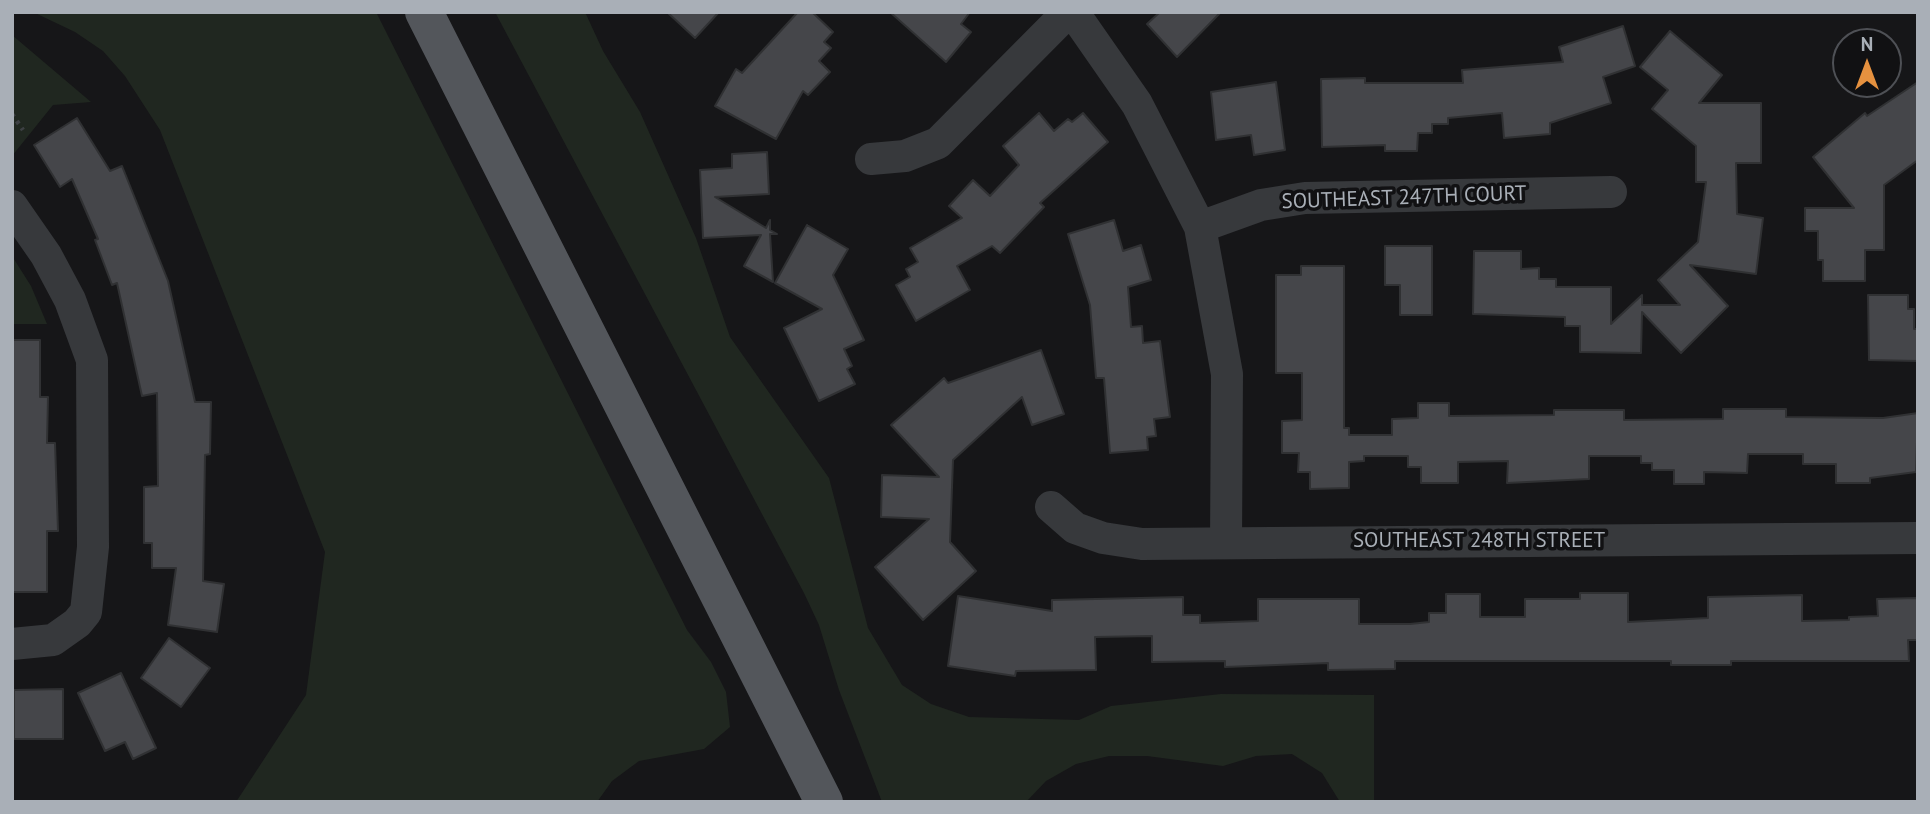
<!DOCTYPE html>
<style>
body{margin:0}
#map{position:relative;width:1930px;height:814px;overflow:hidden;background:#161618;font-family:"PT Sans",sans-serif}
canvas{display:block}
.frame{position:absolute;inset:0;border:14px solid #a9afb7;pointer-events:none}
.north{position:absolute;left:1832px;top:28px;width:70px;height:70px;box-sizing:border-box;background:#111113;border:2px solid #4e5055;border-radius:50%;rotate:0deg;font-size:19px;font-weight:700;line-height:28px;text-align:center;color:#a9afb7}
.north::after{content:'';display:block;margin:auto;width:24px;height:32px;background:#e6913f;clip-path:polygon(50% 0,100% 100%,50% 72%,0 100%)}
</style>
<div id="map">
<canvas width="1930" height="814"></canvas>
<div class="frame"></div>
<div class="north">N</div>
</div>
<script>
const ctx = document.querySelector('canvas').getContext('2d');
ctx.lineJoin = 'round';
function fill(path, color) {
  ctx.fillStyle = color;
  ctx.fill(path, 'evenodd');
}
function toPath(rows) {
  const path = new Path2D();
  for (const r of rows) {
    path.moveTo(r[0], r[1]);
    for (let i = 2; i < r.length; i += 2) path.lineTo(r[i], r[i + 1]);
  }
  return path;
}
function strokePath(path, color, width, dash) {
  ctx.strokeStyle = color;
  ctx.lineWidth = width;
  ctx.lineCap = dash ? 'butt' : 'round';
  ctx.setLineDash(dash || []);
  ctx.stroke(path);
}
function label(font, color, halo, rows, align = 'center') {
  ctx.font = font + ' "PT Sans",sans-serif';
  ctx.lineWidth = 7;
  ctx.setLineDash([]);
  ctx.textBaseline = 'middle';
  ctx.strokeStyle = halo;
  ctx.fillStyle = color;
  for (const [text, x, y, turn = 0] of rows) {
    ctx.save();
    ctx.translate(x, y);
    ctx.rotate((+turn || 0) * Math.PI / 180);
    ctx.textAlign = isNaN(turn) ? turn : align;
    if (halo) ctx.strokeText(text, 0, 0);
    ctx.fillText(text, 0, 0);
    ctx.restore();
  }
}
const green = toPath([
 [33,12,376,12,687,630,711,662,726,692,730,727,704,749,639,761,612,781,597,802,236,802,306,695,325,552,160,130,125,76,103,51,75,32],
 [495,12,585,12,603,51,640,112,696,238,730,337,829,478,868,628,902,685,931,704,969,717,1079,720,1111,706,1221,694,1374,695,1374,802,1340,802,1322,773,1292,754,1256,756,1223,766,1147,756,1109,756,1076,764,1046,781,1026,802,882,802,839,690,819,625,804,593],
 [12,35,91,102,53,105,12,156],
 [12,256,31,286,47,324,12,324]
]);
const building = toPath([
 [667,12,719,12,695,38,667,12],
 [798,12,812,12,833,32,824,42,831,48,819,61,830,72,808,95,803,91,776,139,715,106,736,69,742,73,798,12],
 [890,12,970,12,961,24,971,32,946,62,890,12],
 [1160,12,1221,12,1177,57,1147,24,1160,12],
 [1623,26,1635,66,1603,77,1611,103,1550,123,1550,134,1504,138,1502,113,1448,118,1448,124,1432,124,1432,133,1418,133,1417,151,1385,151,1385,145,1322,147,1321,79,1365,78,1365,83,1463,83,1462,70,1563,62,1559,47,1623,26],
 [1670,31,1722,75,1699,103,1761,103,1761,163,1736,163,1737,214,1763,218,1756,274,1690,265,1728,306,1681,353,1642,312,1641,353,1580,352,1580,326,1565,326,1565,317,1473,314,1474,251,1521,251,1521,269,1539,268,1539,279,1556,279,1556,287,1611,287,1611,324,1642,295,1642,305,1680,305,1658,280,1698,242,1706,182,1696,182,1696,146,1652,109,1668,90,1640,67,1670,31],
 [1276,82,1285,150,1254,155,1251,135,1216,140,1211,92,1276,82],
 [1918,82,1918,160,1884,185,1884,250,1865,250,1865,281,1823,281,1823,260,1818,260,1818,231,1805,231,1805,208,1854,208,1813,157,1865,113,1867,116,1918,82],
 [1039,113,1054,131,1068,119,1072,122,1083,113,1108,142,1040,203,1044,207,1000,253,992,246,957,266,970,290,916,321,896,285,910,277,906,269,918,262,910,248,962,218,949,206,973,180,990,196,1019,165,1003,146,1039,113],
 [77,118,110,171,122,166,168,281,195,402,211,402,210,454,205,455,203,581,224,584,217,632,168,625,176,568,152,568,152,543,144,543,144,487,158,486,157,393,142,396,117,283,112,285,95,240,98,239,72,179,60,187,34,145,77,118],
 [767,152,769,194,715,197,766,228,770,220,770,230,777,234,770,234,773,282,744,266,761,235,703,238,700,170,732,168,732,154,767,152],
 [1114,220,1123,251,1141,245,1151,280,1128,287,1131,327,1142,326,1143,343,1160,341,1170,417,1154,419,1156,436,1147,437,1148,450,1110,453,1104,378,1096,378,1090,305,1068,234,1114,220],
 [807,225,848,249,833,275,864,340,844,349,852,366,847,369,855,384,819,401,784,328,822,309,775,283,807,225],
 [1385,246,1432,246,1432,315,1400,315,1400,285,1385,285,1385,246],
 [1301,266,1344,266,1344,428,1349,428,1349,435,1392,435,1392,419,1418,418,1418,403,1449,403,1449,416,1554,415,1554,410,1624,410,1624,420,1723,419,1723,409,1786,409,1786,417,1883,418,1918,413,1916,472,1870,478,1870,483,1836,483,1836,464,1803,464,1803,454,1748,454,1747,473,1704,472,1704,484,1674,484,1674,470,1652,470,1652,463,1641,463,1641,456,1589,456,1589,479,1507,483,1508,461,1458,462,1458,483,1421,483,1421,467,1408,467,1408,456,1364,456,1364,461,1349,462,1349,488,1310,489,1310,472,1298,472,1299,453,1282,453,1282,421,1302,420,1302,373,1276,373,1276,275,1301,275,1301,266],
 [1868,295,1908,295,1908,309,1914,309,1914,329,1918,329,1918,361,1869,360,1868,295],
 [12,340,40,340,40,397,48,397,47,443,55,443,58,531,47,531,47,592,12,592,12,340],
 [1041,350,1064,414,1032,425,1022,397,953,460,950,542,976,571,923,620,875,567,929,519,881,517,882,475,939,477,891,425,944,378,948,383,1041,350],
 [1580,593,1628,593,1628,622,1708,618,1708,597,1802,595,1802,621,1849,620,1849,617,1878,616,1877,599,1918,598,1918,640,1908,640,1909,661,1731,661,1731,665,1671,665,1671,661,1395,661,1395,669,1328,670,1328,663,1225,667,1225,661,1152,662,1152,636,1095,637,1096,670,1016,671,1015,676,948,666,958,596,1052,611,1052,600,1183,597,1183,615,1200,615,1200,623,1258,621,1258,599,1359,599,1359,624,1410,624,1429,622,1429,613,1446,613,1446,594,1480,594,1480,617,1525,617,1525,599,1580,599,1580,593],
 [169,638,210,668,181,707,141,678,169,638],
 [121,673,156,748,133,759,125,742,105,751,78,693,121,673],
 [63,689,63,739,14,739,14,690,63,689]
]);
const path = toPath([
 [12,114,23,130]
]);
const minor = toPath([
 [1073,12,1137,104,1200,227,1227,374,1226,543],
 [871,159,905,156,938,143,1068,12],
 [12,206,46,255,70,300,92,360,93,547,86,612,77,623,53,640,12,644],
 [1200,227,1261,205,1305,198,1611,192],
 [1051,507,1075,528,1103,538,1142,544,1918,538]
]);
const primary = toPath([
 [424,12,824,802]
]);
const streetNames = [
 ["SOUTHEAST 247TH COURT",1404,198,-2],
 ["SOUTHEAST 248TH STREET",1479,541]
];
fill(green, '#202720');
fill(building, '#45464a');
strokePath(building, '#303133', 2);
strokePath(path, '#3d4043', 4.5, [3.5, 5]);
strokePath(minor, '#37393c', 32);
strokePath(primary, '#53565b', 38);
label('21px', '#a9afb7', '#111113', streetNames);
</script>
